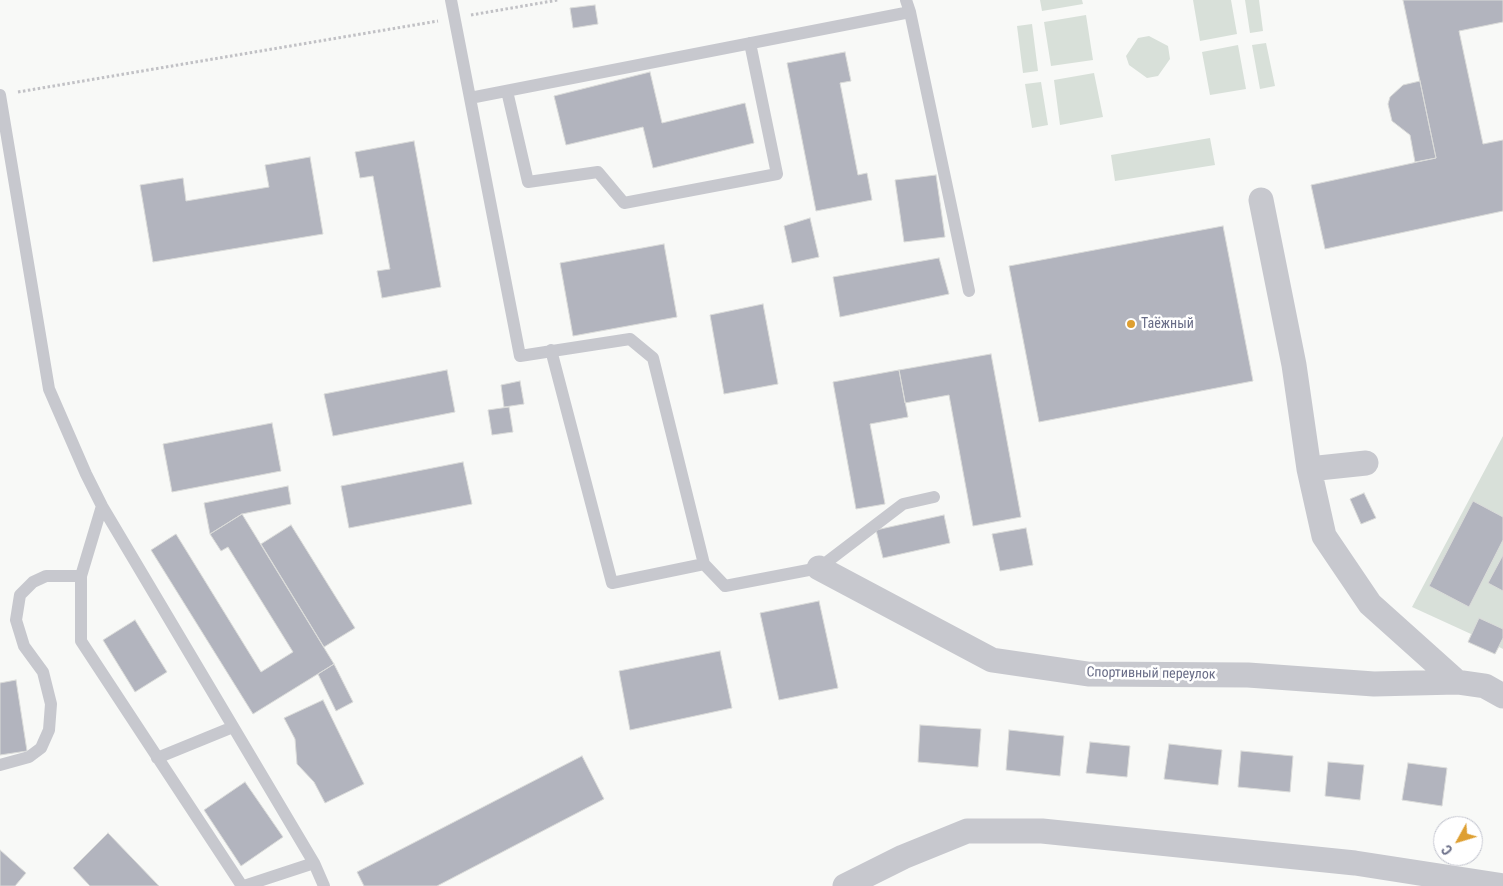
<!DOCTYPE html>
<meta charset="utf-8">
<style>
body{margin:0}
#map{position:relative;width:1503px;height:886px;overflow:hidden;background:#f8f9f7;font-family:"Roboto Condensed",sans-serif}
canvas{display:block}
.north{position:absolute;left:1433px;top:816px;width:50px;height:50px;box-sizing:border-box;background:#fff;border:1px solid #c3c5cf;border-radius:50%;rotate:231deg;font-size:14px;font-weight:700;line-height:20px;text-align:center;color:#696d87}
.north::after{content:'';display:block;margin:auto;width:18px;height:22px;background:#de9f31;clip-path:polygon(50% 0,100% 100%,50% 72%,0 100%)}
</style>
<div id="map">
<canvas width="1503" height="886"></canvas>
<div class="north">С</div>
</div>
<script>
const ctx = document.querySelector('canvas').getContext('2d');
ctx.lineJoin = 'round';
function fill(path, color) {
  ctx.fillStyle = color;
  ctx.fill(path, 'evenodd');
}
function toPath(rows) {
  const path = new Path2D();
  for (const r of rows) {
    path.moveTo(r[0], r[1]);
    for (let i = 2; i < r.length; i += 2) path.lineTo(r[i], r[i + 1]);
  }
  return path;
}
function strokePath(path, color, width, dash) {
  ctx.strokeStyle = color;
  ctx.lineWidth = width;
  ctx.lineCap = dash ? 'butt' : 'round';
  ctx.setLineDash(dash || []);
  ctx.stroke(path);
}
function label(font, color, halo, rows, align = 'center') {
  ctx.font = font + ' "Roboto Condensed",sans-serif';
  ctx.lineWidth = 5;
  ctx.setLineDash([]);
  ctx.textBaseline = 'middle';
  ctx.strokeStyle = halo;
  ctx.fillStyle = color;
  for (const [text, x, y, turn = 0] of rows) {
    ctx.save();
    ctx.translate(x, y);
    ctx.rotate((+turn || 0) * Math.PI / 180);
    ctx.textAlign = isNaN(turn) ? turn : align;
    if (halo) ctx.strokeText(text, 0, 0);
    ctx.fillText(text, 0, 0);
    ctx.restore();
  }
}
const green = toPath([
 [1040,0,1082,0,1083,4,1042,11],
 [1193,0,1231,0,1237,34,1200,41],
 [1245,0,1259,0,1263,31,1250,33],
 [1086,15,1093,60,1051,66,1044,22],
 [1032,24,1038,71,1023,73,1017,26],
 [1149,36,1168,46,1170,59,1158,76,1147,78,1129,65,1126,56,1138,38],
 [1266,43,1275,86,1260,89,1252,45],
 [1238,45,1246,89,1210,95,1202,52],
 [1094,73,1103,117,1060,125,1054,80],
 [1041,82,1048,125,1032,128,1025,84],
 [1210,138,1215,165,1115,181,1111,155],
 [1503,436,1503,649,1499,647,1495,654,1468,642,1471,634,1412,607]
]);
const building = toPath([
 [1403,0,1503,0,1503,22,1459,31,1483,144,1503,140,1503,211,1325,249,1311,185,1436,158,1403,0],
 [595,5,598,24,573,28,570,8,595,5],
 [845,52,851,81,840,83,858,175,867,173,872,200,816,211,787,63,845,52],
 [650,72,662,123,745,103,754,143,653,168,643,127,566,145,554,96,650,72],
 [1420,81,1436,158,1415,162,1410,135,1392,121,1388,104,1390,97,1403,85,1420,81],
 [414,141,441,287,382,298,377,271,390,269,373,176,360,178,355,152,414,141],
 [310,157,323,234,153,262,140,185,183,178,186,201,269,187,265,165,310,157],
 [936,175,945,237,904,242,895,180,936,175],
 [810,218,819,257,792,263,784,226,810,218],
 [1223,226,1253,381,1039,422,1009,266,1223,226],
 [664,244,677,317,573,336,560,263,664,244],
 [939,258,949,294,840,317,833,277,939,258],
 [763,304,778,384,724,394,710,315,763,304],
 [991,354,1021,517,973,526,949,395,905,403,899,370,991,354],
 [447,370,455,412,333,436,324,394,447,370],
 [899,370,908,417,870,424,885,504,856,509,833,382,899,370],
 [520,381,524,404,504,407,501,385,520,381],
 [509,407,513,432,492,435,488,410,509,407],
 [272,423,281,471,172,492,163,444,272,423],
 [463,462,472,504,349,528,341,486,463,462],
 [288,486,291,504,242,514,210,534,204,503,288,486],
 [1364,493,1376,518,1361,524,1350,499,1364,493],
 [1473,501,1503,517,1503,540,1469,607,1429,586,1473,501],
 [242,514,334,664,253,714,151,550,176,534,261,672,293,652,228,547,221,551,210,534,242,514],
 [944,515,950,543,883,558,876,530,944,515],
 [291,525,355,628,324,647,261,544,291,525],
 [1026,528,1033,565,1000,571,992,534,1026,528],
 [1503,555,1503,591,1488,583,1503,555],
 [819,601,838,688,779,700,760,613,819,601],
 [1479,618,1503,629,1503,638,1495,654,1468,642,1479,618],
 [135,620,167,672,135,692,103,640,135,620],
 [720,651,732,708,630,730,619,671,720,651],
 [334,664,353,702,336,711,318,674,334,664],
 [16,680,27,751,0,755,0,683,16,680],
 [323,700,364,784,325,803,314,782,297,764,295,739,284,718,323,700],
 [920,725,981,729,978,767,918,762,920,725],
 [1009,730,1064,736,1060,776,1006,770,1009,730],
 [1090,742,1130,746,1127,777,1086,773,1090,742],
 [1169,744,1222,750,1218,785,1164,779,1169,744],
 [1241,751,1293,756,1290,792,1238,787,1241,751],
 [582,756,604,799,437,886,364,886,357,872,582,756],
 [1328,762,1364,765,1360,800,1325,796,1328,762],
 [1408,763,1447,768,1442,806,1402,800,1408,763],
 [245,782,283,837,241,866,204,810,245,782],
 [108,833,159,886,90,886,73,868,108,833],
 [0,850,26,873,15,886,0,886,0,850]
]);
const path = toPath([
 [471,15,558,0],
 [18,92,438,21]
]);
const service = toPath([
 [451,0,520,356,630,339,653,358,704,564,725,586,819,568,903,504,934,497],
 [910,12,969,291],
 [507,91,528,182,598,172,624,203,777,174,750,43],
 [0,95,49,389,86,474,102,506,314,863],
 [470,98,910,12,906,0],
 [551,350,612,583,704,564],
 [102,506,81,576,81,641,242,886],
 [157,758,233,727],
 [0,765,29,757,41,748,49,730,51,704,43,672,24,646,16,620,20,595,33,582,46,576,81,576],
 [244,886,314,863,324,886]
]);
const minor = toPath([
 [1261,200,1294,365,1309,469,1324,536,1370,604,1457,682],
 [1309,469,1366,463],
 [819,568,992,660,1088,674,1248,675,1374,684,1457,682,1485,686,1503,696],
 [845,886,903,857,967,831,1042,831,1355,863,1503,886]
]);
const markers = [
 [1131,324,5,"#de9f31"]
];
const poiNames = [
 ["Таёжный",1141,324]
];
const streetNames = [
 ["Спортивный переулок",1151,674,1]
];
fill(green, '#d8e0d9');
fill(building, '#b2b4be');
strokePath(building, '#dadbd9', 1);
strokePath(path, '#c1c1c5', 3, [2.5, 2.5]);
strokePath(service, '#c7c8ce', 12);
strokePath(minor, '#c7c8ce', 25);
for (const [x, y, r, color] of markers) {
  const dot = new Path2D();
  dot.arc(x, y, r, 0, 2 * Math.PI);
  ctx.fillStyle = color;
  ctx.fill(dot);
  strokePath(dot, '#fff', 2);
}
label('14px', '#696d87', '#fff', poiNames, 'left');
label('14px', '#696d87', '#fff', streetNames);
</script>
